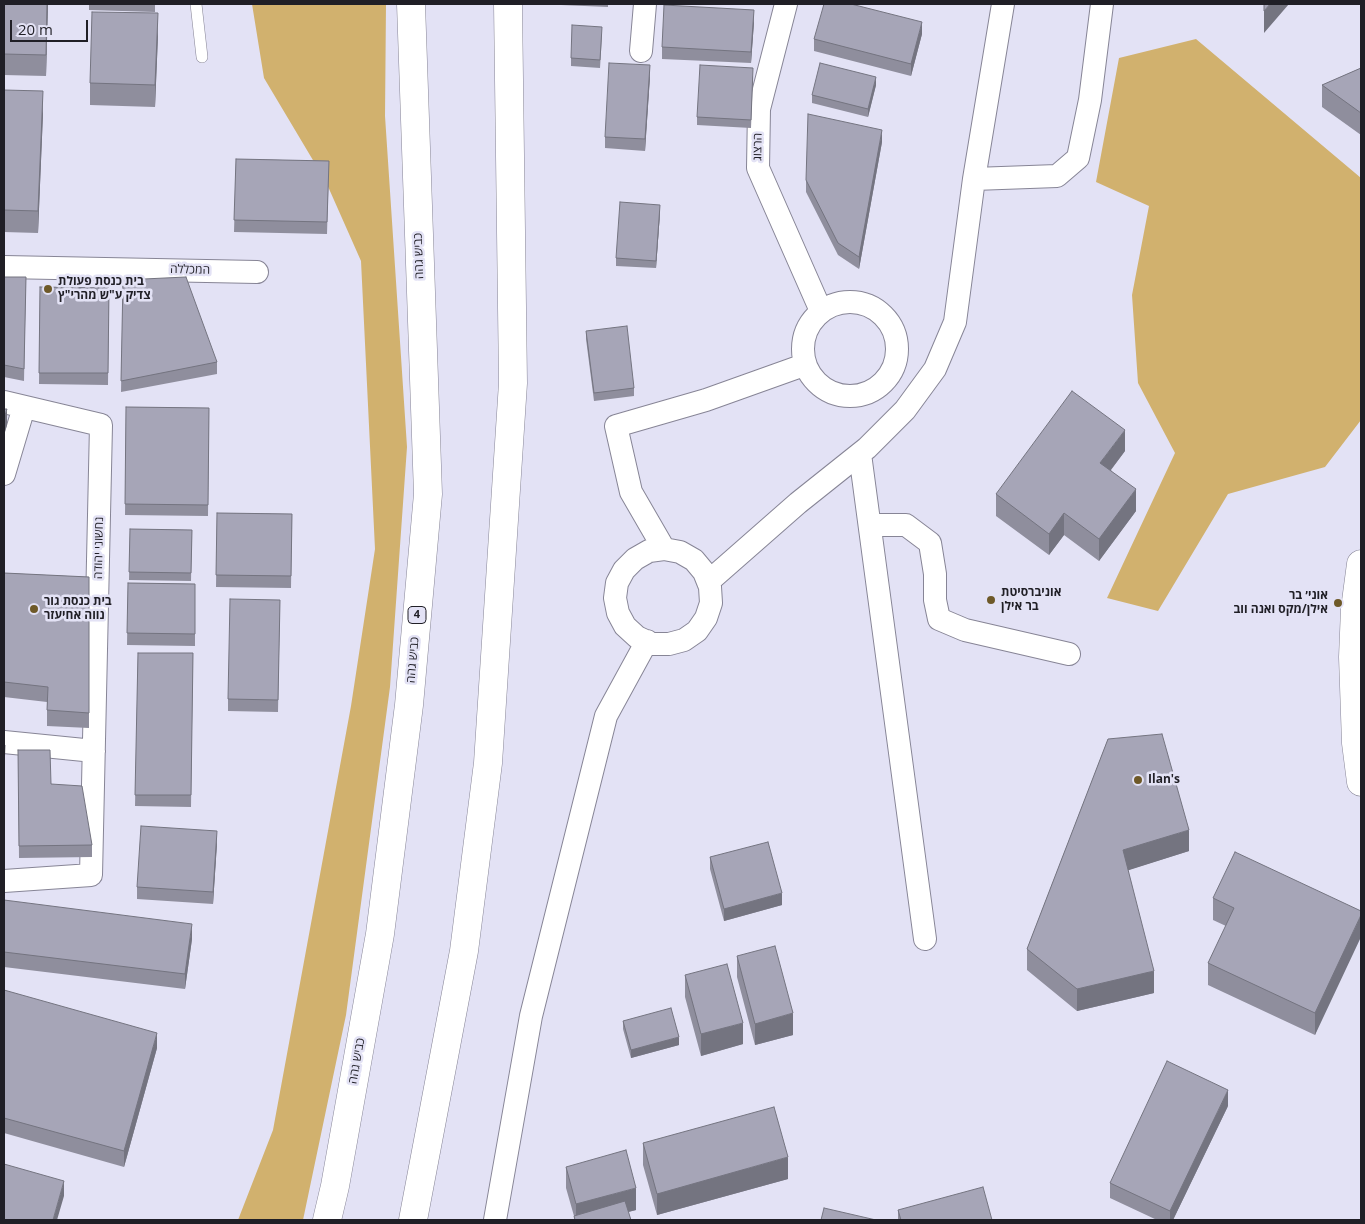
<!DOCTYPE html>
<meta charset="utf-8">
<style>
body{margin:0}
#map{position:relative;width:1365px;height:1224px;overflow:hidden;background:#e3e2f5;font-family:"Open Sans",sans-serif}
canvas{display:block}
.frame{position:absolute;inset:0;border:5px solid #201f26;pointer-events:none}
.scale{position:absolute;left:10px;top:20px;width:78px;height:22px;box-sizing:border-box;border:2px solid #201f26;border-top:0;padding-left:6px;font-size:15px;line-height:18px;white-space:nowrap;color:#201f26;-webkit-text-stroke:4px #e3e2f5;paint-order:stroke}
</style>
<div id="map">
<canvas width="1365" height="1224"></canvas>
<div class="frame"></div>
<div class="scale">20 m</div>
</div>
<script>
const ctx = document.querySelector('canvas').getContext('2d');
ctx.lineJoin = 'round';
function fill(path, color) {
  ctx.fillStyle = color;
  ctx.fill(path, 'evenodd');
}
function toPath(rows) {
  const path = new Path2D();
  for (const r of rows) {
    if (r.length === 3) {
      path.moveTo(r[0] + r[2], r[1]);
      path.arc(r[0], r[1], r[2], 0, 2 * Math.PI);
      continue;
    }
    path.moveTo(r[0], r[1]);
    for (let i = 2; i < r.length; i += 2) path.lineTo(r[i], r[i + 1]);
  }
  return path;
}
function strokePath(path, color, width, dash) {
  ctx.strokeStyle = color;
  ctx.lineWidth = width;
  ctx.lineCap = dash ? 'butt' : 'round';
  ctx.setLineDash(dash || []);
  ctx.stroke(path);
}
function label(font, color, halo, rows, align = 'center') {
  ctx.font = font + ' "Open Sans",Heebo,sans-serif';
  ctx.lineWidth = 5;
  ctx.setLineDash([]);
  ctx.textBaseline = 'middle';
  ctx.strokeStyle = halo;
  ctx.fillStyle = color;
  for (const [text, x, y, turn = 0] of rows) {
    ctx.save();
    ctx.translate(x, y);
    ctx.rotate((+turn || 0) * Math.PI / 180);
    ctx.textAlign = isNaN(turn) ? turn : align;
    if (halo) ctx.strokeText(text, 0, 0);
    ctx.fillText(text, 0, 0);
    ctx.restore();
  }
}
const green = toPath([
 [252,4,386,4,385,116,407,447,390,687,346,1015,303,1220,238,1220,273,1130,351,706,375,549,361,261,326,182,264,78],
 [1196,39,1361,178,1361,420,1325,467,1228,494,1158,611,1107,598,1175,453,1138,383,1132,295,1149,206,1096,182,1119,58]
]);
const lane = toPath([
 [196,4,202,57]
]);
const street = toPath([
 [786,4,759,109,758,168,821,311],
 [641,51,645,4],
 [974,179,1057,176,1078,158,1090,100,1102,4],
 [4,267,257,272],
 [850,349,47],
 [4,402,101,425,91,875,4,881],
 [860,454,925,939],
 [4,474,24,407],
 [870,525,906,525,930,543,935,574,935,600,939,619,965,630,1069,654],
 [664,549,649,551,635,559,624,570,617,583,615,598,618,613,625,626,637,637,652,644,669,644,684,640,697,631,706,618,711,603,710,587,704,572,694,560,680,552,664,549,631,492,616,426,706,400,804,365],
 [708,582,798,503,867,448,905,410,935,369,955,322,974,179,1003,4],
 [4,742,94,751],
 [495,1220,531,1016,606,716,647,641]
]);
const secondary = toPath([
 [1361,564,1355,609,1353,657,1356,743,1361,782]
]);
const highway = toPath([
 [327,1220,335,1186,380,934,409,705,428,494,411,4],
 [413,1220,464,951,488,763,513,383,508,4]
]);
const wall = toPath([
 [4,4,48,4,46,76,4,75],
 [89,4,155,4,155,12,89,10],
 [561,4,608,4,608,7,561,5],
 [754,22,751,63,662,59,662,47],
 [922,34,911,76,814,51,814,39],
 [158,35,155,107,90,105,90,83],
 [602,35,600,68,571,66,571,58],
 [1361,68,1361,135,1322,107,1322,85],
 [650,76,645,151,605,148,605,137],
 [753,76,751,128,697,125,697,117],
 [876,85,868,117,812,103,812,95],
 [4,90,43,113,38,233,4,232],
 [882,142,859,269,838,255,806,192,806,180],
 [236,159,329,161,327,234,234,232],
 [660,213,656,268,616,266,616,258],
 [4,277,26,277,24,381,4,377],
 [123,280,217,362,217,374,121,392],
 [40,287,109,288,108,385,39,384],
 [586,331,634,388,634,396,594,401,586,339],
 [126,407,209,408,208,516,125,515],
 [1125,451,1111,470,1136,511,1099,561,1064,535,1049,555,996,516,996,494],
 [217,513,292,514,291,588,216,587],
 [130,529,192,530,191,581,129,580],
 [4,573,89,577,89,728,47,726,47,702,4,697],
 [128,583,195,584,195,646,127,645],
 [280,600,278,712,228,711,228,699],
 [138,653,193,653,191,807,135,806],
 [1108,739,1189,851,1128,870,1154,993,1077,1011,1027,970,1027,949],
 [18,750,51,784,92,845,92,857,19,858],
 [217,843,213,904,137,899,137,887],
 [710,857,782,905,724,921,710,869],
 [1213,898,1361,911,1315,1035,1208,985,1208,963,1226,926,1213,920],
 [4,900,192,939,185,989,4,967],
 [737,956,793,1035,755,1045,737,977],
 [685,975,743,1044,701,1056,685,997],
 [4,990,157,1048,124,1167,4,1133],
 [623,1021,679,1045,631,1058,623,1029],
 [1228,1106,1173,1220,1157,1220,1110,1198,1110,1183],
 [643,1143,788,1179,657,1215,643,1165],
 [566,1167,636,1210,628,1212,631,1220,574,1220,574,1216,566,1188],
 [898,1210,992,1220,898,1220]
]);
const shadedWall = toPath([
 [47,4,48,4,46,76,46,55],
 [1270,4,1289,4,1264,33,1264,11],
 [754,10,754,22,751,63,751,52],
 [158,13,158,35,155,107,155,85],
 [922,22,922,34,911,76,911,64],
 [650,65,650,76,645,151,645,139],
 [876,77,876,85,868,117,868,109],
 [43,91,43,113,38,233,38,211],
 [882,130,882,142,859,269,859,257],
 [660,205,660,213,656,268,656,261],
 [7,409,7,425,4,434,4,418],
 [1125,430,1125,451,1100,484,1100,463],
 [1136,489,1136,511,1099,561,1099,539],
 [1064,513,1064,535,1049,555,1049,534],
 [5,745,5,756,4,779,4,768],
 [1189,830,1189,851,1123,872,1123,850],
 [217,831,217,843,213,904,213,892],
 [782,893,782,905,724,921,724,909],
 [1361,915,1361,937,1315,1035,1315,1013],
 [192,924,192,939,185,989,185,974],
 [1154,971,1154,993,1077,1011,1077,989],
 [793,1013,793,1035,755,1045,755,1024],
 [743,1023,743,1044,701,1056,701,1034],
 [157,1033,157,1048,124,1167,124,1151],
 [679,1037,679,1045,631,1058,631,1050],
 [1228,1090,1228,1106,1173,1220,1170,1220,1170,1211],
 [788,1157,788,1179,657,1215,657,1194],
 [64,1181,64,1196,57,1220,53,1220],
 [636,1188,636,1210,597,1220,576,1220,576,1204]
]);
const building = toPath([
 [4,4,47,4,46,55,4,54,4,4],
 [824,4,851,4,922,22,911,64,814,39,824,4],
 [1264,4,1270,4,1264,11,1264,4],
 [664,5,754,10,751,52,662,47,664,5],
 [92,12,158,13,155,85,90,83,92,12],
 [572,25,602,27,600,60,571,58,572,25],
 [609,63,650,65,645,139,605,137,609,63],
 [820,63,876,77,868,109,812,95,820,63],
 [700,65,753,68,751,120,697,117,700,65],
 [1361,68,1361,113,1322,85,1361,68],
 [4,90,43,91,38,211,4,210,4,90],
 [808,114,882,130,859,257,838,243,806,180,808,114],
 [236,159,329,161,327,222,234,220,236,159],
 [620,202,660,205,656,261,616,258,620,202],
 [4,277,26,277,24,369,4,365,4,277],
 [186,277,217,362,121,381,123,280,186,277],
 [40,287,109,288,108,373,39,373,40,287],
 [627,326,634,388,594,393,586,331,627,326],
 [1072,391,1125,430,1100,463,1136,489,1099,539,1064,513,1049,534,996,494,1072,391],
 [126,407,209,408,208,505,125,504,126,407],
 [4,409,7,409,4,418,4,409],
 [217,513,292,514,291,576,216,575,217,513],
 [130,529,192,530,191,573,129,572,130,529],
 [4,573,89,577,89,713,47,710,48,687,4,682,4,573],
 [128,583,195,584,195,634,127,633,128,583],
 [230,599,280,600,278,700,228,699,230,599],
 [138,653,193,653,191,795,135,795,138,653],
 [1162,734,1189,830,1123,850,1154,971,1077,989,1027,949,1108,739,1162,734],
 [4,744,5,745,4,768,4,744],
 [18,750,50,750,51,784,82,786,92,845,19,846,18,750],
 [141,826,217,831,213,892,137,887,141,826],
 [768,842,782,893,724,909,710,857,768,842],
 [1235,852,1361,911,1361,915,1315,1013,1208,963,1234,908,1213,898,1235,852],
 [4,900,192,924,185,974,4,952,4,900],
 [775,946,793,1013,755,1024,737,956,775,946],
 [727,964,743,1023,701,1034,685,975,727,964],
 [4,990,157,1033,124,1151,4,1118,4,990],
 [671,1008,679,1037,631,1050,623,1021,671,1008],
 [1167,1061,1228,1090,1170,1211,1110,1183,1167,1061],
 [774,1107,788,1157,657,1194,643,1143,774,1107],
 [626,1150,636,1188,576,1204,566,1167,626,1150],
 [4,1164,64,1181,53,1220,4,1220,4,1164],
 [983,1187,992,1220,901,1220,898,1210,983,1187],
 [625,1201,631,1220,575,1220,574,1216,625,1201],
 [824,1208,876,1220,821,1220,824,1208]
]);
const markers = [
 [48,289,5,"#6e5928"],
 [991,600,5,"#6e5928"],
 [1338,603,5,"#6e5928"],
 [34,609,5,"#6e5928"],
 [1138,780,5,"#6e5928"]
];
const shields = [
 [417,615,18]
];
const shieldNames = [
 ["4",417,615]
];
const streetNames = [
 ["הרצוג",758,147,-89],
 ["כביש גהה",419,256,-92],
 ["המכללה",190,270,1],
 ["נחשוני יהודה",99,548,-89],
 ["כביש גהה",413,660,-85],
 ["כביש גהה",357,1061,-80]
];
const poiNames = [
 ["בית כנסת פעולת",58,282],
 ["צדיק ע\"ש מהרי\"ץ",58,296],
 ["אוניברסיטת",1001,593],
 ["בר אילן",1001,607],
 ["אוני׳ בר",1328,596,"right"],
 ["אילן/מקס ואנה ווב",1328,610,"right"],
 ["בית כנסת גור",44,602],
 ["נווה אחיעזר",44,616],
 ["Ilan's",1148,780]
];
fill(green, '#d1b16e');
strokePath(lane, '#878596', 12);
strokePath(street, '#878596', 24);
strokePath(secondary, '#878596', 29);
strokePath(highway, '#878596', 29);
strokePath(lane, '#fff', 11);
strokePath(street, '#fff', 22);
strokePath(secondary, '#fff', 28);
strokePath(highway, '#fff', 28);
fill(wall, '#8f8e9d');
fill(shadedWall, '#747480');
fill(building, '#a6a5b7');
strokePath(building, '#747480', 1);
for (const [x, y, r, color] of markers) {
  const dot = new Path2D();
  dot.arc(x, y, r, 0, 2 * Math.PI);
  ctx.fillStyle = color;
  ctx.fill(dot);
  strokePath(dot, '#e3e2f5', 2);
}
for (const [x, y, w] of shields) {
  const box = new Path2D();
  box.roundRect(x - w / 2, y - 8.5, w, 17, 4);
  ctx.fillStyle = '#e3e2f5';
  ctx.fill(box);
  strokePath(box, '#201f26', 1);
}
label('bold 11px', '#201f26', null, shieldNames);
label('12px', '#201f26', '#e3e2f5', streetNames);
label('bold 12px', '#201f26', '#e3e2f5', poiNames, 'left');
</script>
